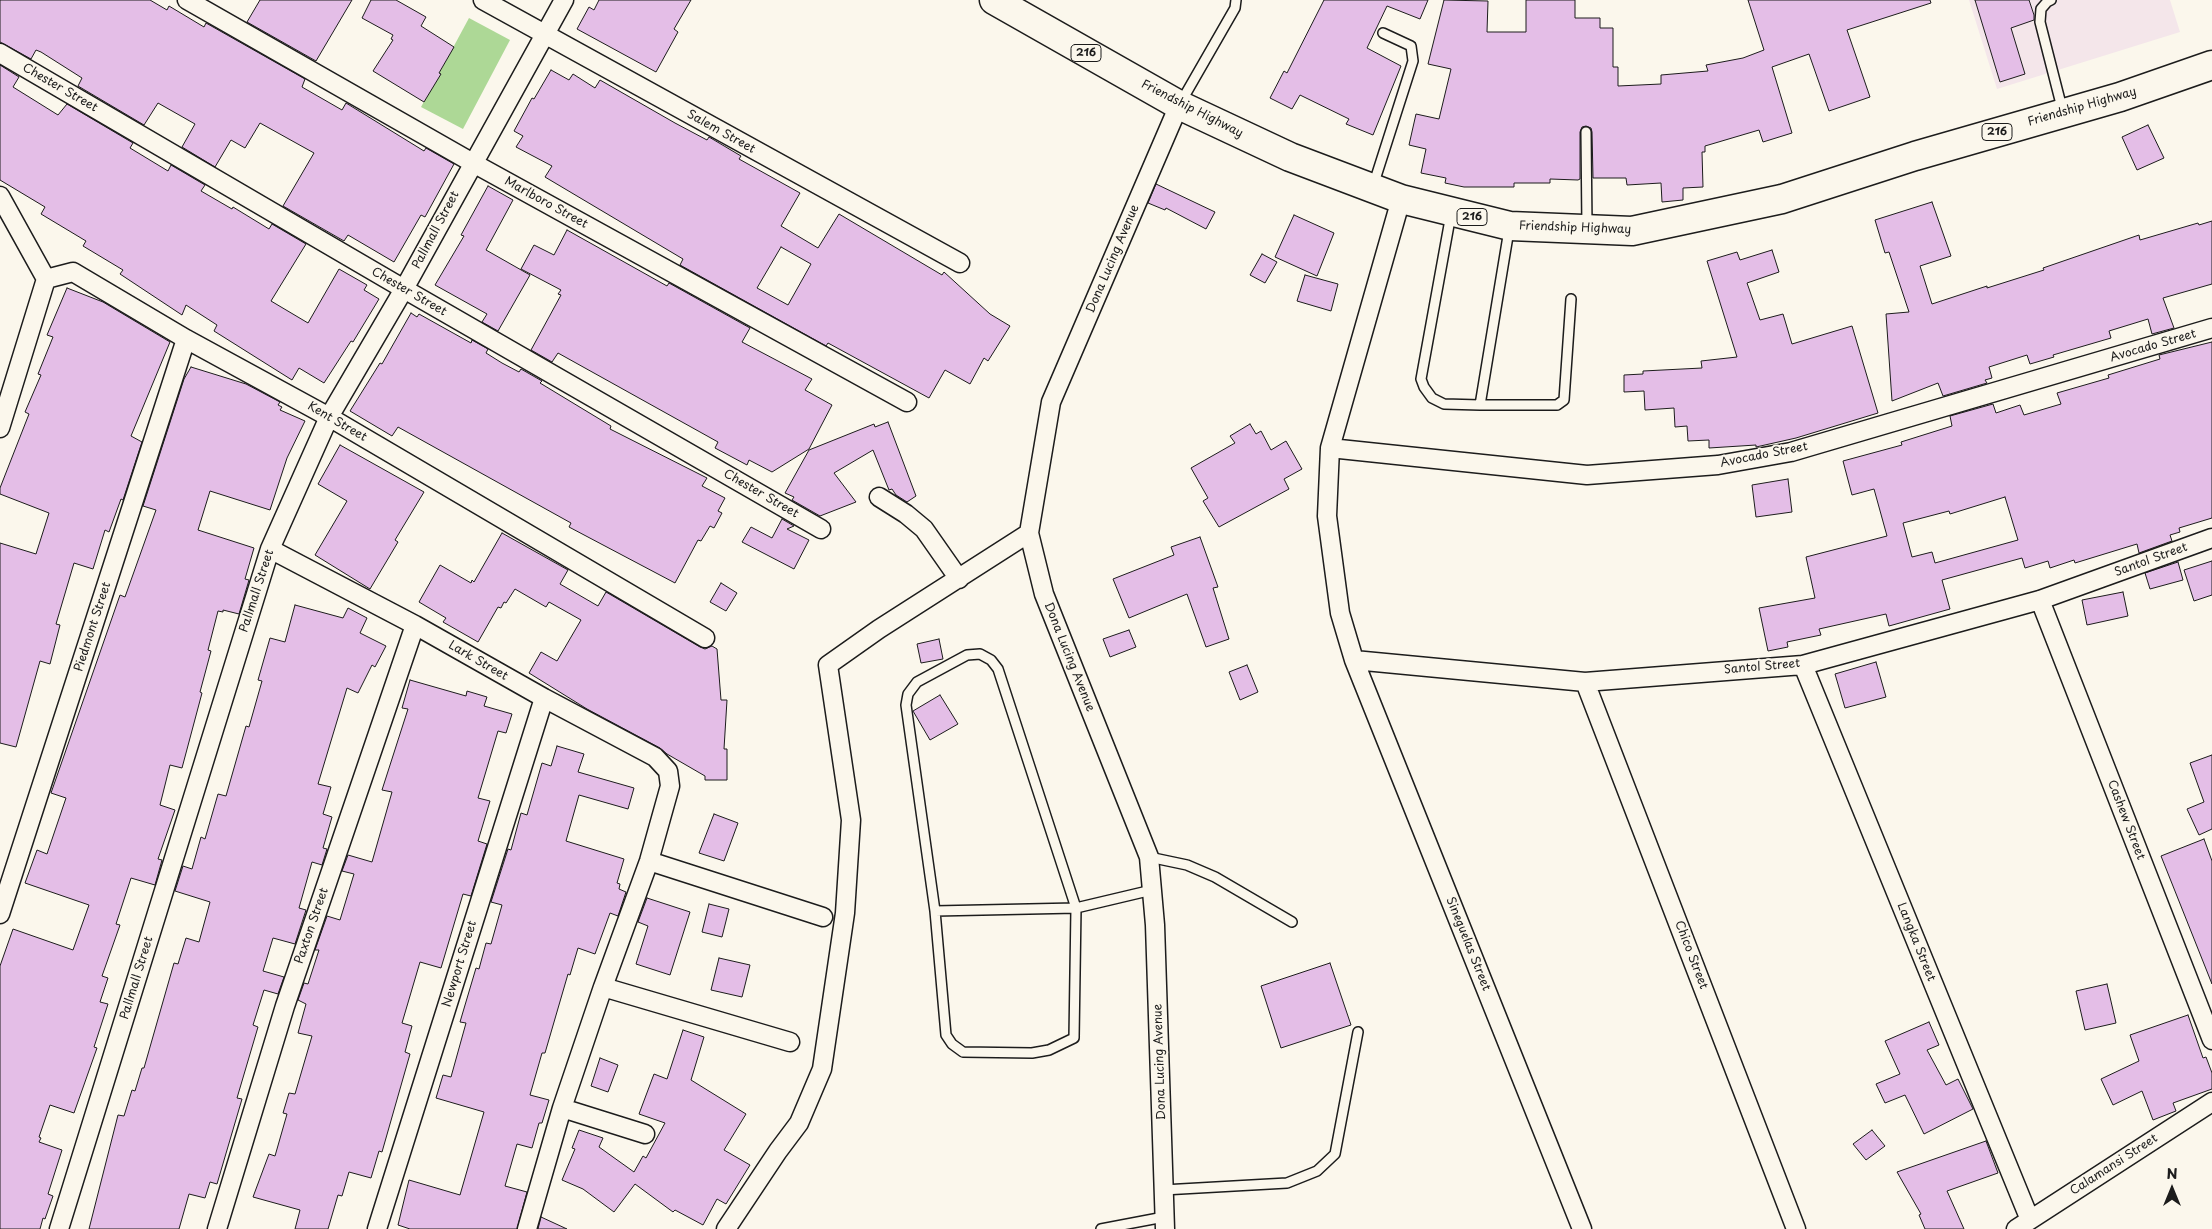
<!DOCTYPE html>
<style>
body{margin:0}
#map{position:relative;width:2212px;height:1229px;overflow:hidden;background:#fbf7ec;font-family:"Playpen Sans",sans-serif}
canvas{display:block}
.north{position:absolute;left:2147px;top:1164px;width:50px;height:50px;-webkit-text-stroke:4px #fbf7ec;paint-order:stroke;rotate:0deg;font-size:14px;font-weight:700;line-height:20px;text-align:center;color:#1c1c1c}
.north::after{content:'';display:block;margin:auto;width:18px;height:22px;background:#1c1c1c;clip-path:polygon(50% 0,100% 100%,50% 72%,0 100%)}
</style>
<div id="map">
<canvas width="2212" height="1229"></canvas>
<div class="north">N</div>
</div>
<script>
const ctx = document.querySelector('canvas').getContext('2d');
ctx.lineJoin = 'round';
function fill(path, color) {
  ctx.fillStyle = color;
  ctx.fill(path, 'evenodd');
}
function toPath(rows) {
  const path = new Path2D();
  for (const r of rows) {
    path.moveTo(r[0], r[1]);
    for (let i = 2; i < r.length; i += 2) path.lineTo(r[i], r[i + 1]);
  }
  return path;
}
function strokePath(path, color, width, dash) {
  ctx.strokeStyle = color;
  ctx.lineWidth = width;
  ctx.lineCap = dash ? 'butt' : 'round';
  ctx.setLineDash(dash || []);
  ctx.stroke(path);
}
function label(font, color, halo, rows, align = 'center') {
  ctx.font = font + ' "Playpen Sans",sans-serif';
  ctx.lineWidth = 4;
  ctx.setLineDash([]);
  ctx.textBaseline = 'middle';
  ctx.strokeStyle = halo;
  ctx.fillStyle = color;
  for (const [text, x, y, turn = 0] of rows) {
    ctx.save();
    ctx.translate(x, y);
    ctx.rotate((+turn || 0) * Math.PI / 180);
    ctx.textAlign = isNaN(turn) ? turn : align;
    if (halo) ctx.strokeText(text, 0, 0);
    ctx.fillText(text, 0, 0);
    ctx.restore();
  }
}
const built = toPath([
 [1969,0,2170,0,2180,32,1997,89]
]);
const green = toPath([
 [469,18,510,40,463,129,421,107]
]);
const building = toPath([
 [0,0,150,0,167,10,169,6,204,27,206,23,305,79,302,87,342,110,346,103,424,151,426,148,454,164,425,217,421,215,394,262,348,235,344,241,283,206,314,153,260,123,245,148,231,140,215,167,182,147,195,124,158,103,144,125,78,86,82,78,41,52,36,50,31,59,0,42,0,0],
 [260,0,352,0,316,61,247,22,260,0],
 [371,0,396,0,426,17,421,26,454,47,439,73,441,74,424,102,373,71,393,40,391,39,393,35,362,18,371,0],
 [599,0,691,0,674,29,678,32,656,72,577,29,589,7,594,10,599,0],
 [1324,0,1428,0,1420,19,1387,6,1367,48,1401,66,1373,135,1346,124,1349,119,1300,95,1292,109,1270,98,1284,71,1287,73,1324,0],
 [1444,0,1488,1,1487,32,1526,32,1526,0,1575,0,1575,18,1600,18,1600,28,1613,28,1613,67,1618,67,1618,86,1661,84,1661,75,1708,71,1706,65,1743,58,1764,50,1748,0,1930,0,1931,3,1847,30,1870,97,1829,111,1809,54,1772,67,1792,133,1763,142,1759,130,1705,146,1705,152,1702,152,1703,187,1683,188,1683,200,1662,202,1661,183,1627,185,1626,178,1593,178,1592,132,1591,128,1586,126,1582,127,1580,132,1580,179,1578,180,1550,179,1550,183,1514,183,1514,187,1464,187,1445,183,1446,178,1421,173,1426,149,1409,145,1416,114,1439,119,1451,69,1428,64,1444,0],
 [1975,0,2029,0,2034,15,2034,20,2011,28,2025,74,2000,82,1975,0],
 [0,65,19,77,13,87,58,115,67,104,133,143,130,148,168,171,171,165,205,185,201,191,232,209,233,207,269,229,272,224,306,244,271,301,308,323,339,269,367,285,364,290,379,299,353,342,351,341,324,383,299,368,292,380,214,331,217,325,186,305,182,315,120,274,123,270,83,246,86,241,41,214,45,207,0,180,0,65],
 [551,70,569,80,573,74,595,88,600,80,675,123,707,140,709,137,741,156,739,159,800,193,781,226,818,248,839,214,942,275,944,272,990,314,1010,326,988,361,984,358,970,384,945,370,929,398,828,343,826,346,680,265,683,259,545,177,552,166,516,147,523,136,514,131,532,98,534,99,551,70],
 [781,247,811,264,788,305,757,288,781,247],
 [2148,125,2164,158,2137,170,2122,137,2148,125],
 [1156,184,1215,212,1206,229,1166,208,1165,210,1148,203,1156,184],
 [488,186,513,200,486,250,530,275,498,331,482,322,487,314,435,285,464,236,461,235,488,186],
 [1932,202,1951,256,1920,266,1932,304,1987,286,1987,288,2044,270,2043,268,2139,235,2140,240,2198,223,2199,225,2212,221,2212,284,2163,298,2174,328,2152,334,2148,319,2109,331,2111,338,2053,355,2054,357,2030,364,2027,355,1989,367,1992,378,1985,380,1987,383,1943,396,1938,383,1892,401,1886,314,1909,312,1889,252,1885,253,1875,220,1932,202],
 [1294,215,1334,233,1317,276,1275,257,1294,215],
 [567,230,667,286,669,283,750,328,742,342,812,379,805,390,832,405,809,449,772,472,749,460,747,465,715,448,718,442,558,353,552,362,531,350,561,295,558,294,561,290,521,269,534,245,554,255,567,230],
 [1772,250,1779,272,1747,283,1760,320,1783,314,1792,344,1852,326,1878,413,1796,438,1756,447,1756,445,1709,448,1709,440,1688,441,1687,426,1675,427,1674,408,1645,410,1644,391,1624,392,1624,375,1643,374,1643,371,1702,368,1701,361,1737,357,1707,261,1737,252,1740,260,1772,250],
 [1262,254,1277,262,1265,283,1250,275,1262,254],
 [1305,275,1338,284,1331,311,1297,301,1305,275],
 [67,288,103,302,170,342,131,436,142,442,123,500,121,499,109,532,105,530,93,569,74,563,56,624,60,625,50,664,40,661,16,747,0,743,0,543,36,554,49,513,0,494,0,488,29,414,25,412,41,375,38,374,53,337,47,335,67,288],
 [411,313,417,317,419,314,471,343,472,340,488,349,486,353,502,363,519,372,521,369,542,381,540,383,611,426,610,429,707,478,702,486,725,498,718,511,722,513,714,528,710,526,701,541,698,540,675,583,569,527,571,523,398,427,392,436,350,411,380,363,382,364,411,313],
 [2212,342,2212,518,2179,528,2180,532,2170,535,2172,541,2139,553,2137,544,2075,563,2074,560,2050,568,2048,561,2025,568,2022,558,1942,580,1950,609,1889,626,1886,614,1819,629,1821,635,1787,642,1788,647,1768,651,1759,608,1815,598,1806,557,1887,536,1874,489,1852,495,1843,461,1902,445,1901,442,1952,426,1950,416,1993,404,1996,413,2020,405,2024,415,2061,404,2057,393,2109,378,2108,375,2160,359,2159,355,2212,342],
 [2005,497,2018,540,1935,563,1932,552,1912,557,1903,523,1949,511,1950,514,2005,497],
 [191,367,246,384,280,402,278,405,282,407,280,410,305,421,287,458,270,510,210,491,198,530,254,548,245,579,249,580,239,614,223,610,223,612,218,611,208,650,211,651,200,692,202,693,182,768,170,765,160,805,175,810,158,859,162,860,155,885,131,878,116,924,120,925,102,976,108,978,100,1002,108,1004,94,1047,97,1048,74,1113,50,1105,39,1137,41,1138,39,1142,62,1150,48,1194,53,1196,45,1219,43,1218,40,1229,0,1229,0,966,13,929,73,950,89,905,25,883,37,850,47,854,66,798,51,793,120,595,125,597,156,510,143,506,184,379,191,367],
 [888,422,916,496,907,502,896,495,892,489,889,490,873,450,834,473,856,502,820,516,792,500,794,497,785,493,809,450,874,424,875,427,888,422],
 [1250,424,1256,434,1261,431,1271,450,1286,441,1302,469,1284,479,1289,489,1219,527,1203,501,1208,498,1191,468,1235,443,1230,436,1250,424],
 [340,445,424,492,395,540,398,542,370,589,315,555,347,501,318,484,340,445],
 [1788,479,1792,512,1756,517,1752,485,1788,479],
 [782,519,794,526,787,529,809,540,794,569,742,542,751,527,772,538,782,519],
 [502,533,568,570,560,584,598,606,606,592,700,647,705,649,712,646,717,649,721,700,727,700,724,749,727,749,727,780,705,780,705,776,667,754,660,748,587,709,529,673,541,652,557,661,581,620,549,602,546,607,515,589,506,603,504,602,501,608,498,607,478,642,443,622,446,618,419,602,440,565,471,583,472,580,474,582,502,533],
 [1200,537,1218,587,1213,588,1229,639,1206,647,1187,594,1129,618,1113,579,1174,555,1171,547,1200,537],
 [2212,561,2212,595,2194,601,2184,570,2212,561],
 [2178,562,2183,580,2150,589,2145,573,2178,562],
 [721,583,737,593,726,611,710,602,721,583],
 [2123,592,2128,616,2087,625,2082,600,2123,592],
 [295,605,343,618,348,608,367,618,360,633,386,646,375,667,372,665,358,693,347,688,318,784,331,787,323,814,332,817,323,848,327,849,322,865,312,862,299,908,306,910,295,944,273,938,263,971,284,977,278,994,264,990,253,1025,258,1027,237,1098,242,1099,217,1184,210,1182,205,1198,189,1194,179,1229,89,1229,118,1115,124,1116,132,1090,135,1091,142,1068,144,1068,174,963,178,964,186,938,199,942,210,902,175,891,183,866,192,869,201,837,205,839,218,794,226,796,246,726,249,727,262,681,258,680,270,638,285,642,295,605],
 [1129,630,1136,647,1110,657,1103,639,1129,630],
 [939,639,943,659,921,663,917,644,939,639],
 [1876,662,1886,697,1845,708,1835,674,1876,662],
 [1247,665,1258,692,1240,700,1229,672,1247,665],
 [410,680,466,696,467,691,487,697,484,706,512,714,506,733,498,731,478,798,490,801,478,841,487,844,471,896,463,894,441,968,420,962,402,1023,412,1026,405,1052,410,1054,382,1152,379,1151,371,1178,349,1172,342,1196,338,1195,328,1229,295,1229,300,1210,253,1197,269,1154,275,1156,287,1114,283,1113,289,1093,295,1094,312,1036,298,1033,306,1004,298,1000,304,983,308,984,319,950,315,950,327,916,340,920,354,874,342,871,348,855,372,862,392,792,382,790,408,709,402,708,410,680],
 [940,695,958,724,930,740,913,711,940,695],
 [557,746,584,754,578,772,634,788,628,809,579,795,566,841,624,859,617,883,620,884,619,889,626,892,618,916,610,913,595,954,578,948,570,975,568,974,545,1053,542,1053,530,1095,549,1100,542,1123,539,1123,532,1148,517,1144,505,1186,527,1192,517,1229,410,1229,398,1225,409,1180,460,1195,484,1112,436,1098,443,1075,451,1077,466,1023,460,1022,476,968,479,969,486,943,491,944,502,905,491,902,508,849,511,850,521,813,527,815,542,763,551,766,557,746],
 [2212,755,2212,829,2199,835,2187,809,2204,802,2190,763,2212,755],
 [714,814,738,823,724,861,699,853,714,814],
 [2204,839,2212,861,2212,984,2161,856,2204,839],
 [647,898,690,912,670,975,636,964,648,926,638,922,647,898],
 [709,904,729,909,722,937,702,932,709,904],
 [719,958,750,965,742,997,711,990,719,958],
 [1330,963,1351,1025,1281,1048,1261,986,1330,963],
 [2107,984,2116,1023,2085,1030,2076,991,2107,984],
 [2188,1015,2203,1058,2206,1057,2212,1073,2212,1089,2173,1103,2176,1111,2153,1120,2142,1091,2113,1105,2101,1079,2139,1061,2130,1035,2188,1015],
 [1929,1022,1939,1045,1927,1050,1946,1085,1958,1079,1973,1109,1924,1134,1905,1095,1885,1103,1876,1084,1900,1074,1885,1041,1929,1022],
 [683,1030,704,1037,691,1080,746,1114,724,1150,750,1165,726,1204,717,1199,703,1225,675,1210,673,1212,635,1184,614,1212,583,1189,562,1180,575,1149,572,1148,579,1130,603,1138,599,1147,634,1172,643,1156,646,1158,665,1123,639,1114,654,1074,667,1079,683,1030],
 [600,1058,618,1065,608,1092,591,1086,600,1058],
 [1872,1130,1885,1146,1866,1160,1853,1144,1872,1130],
 [1986,1141,1998,1173,1947,1191,1964,1229,1925,1229,1919,1215,1921,1214,1897,1172,1986,1141],
 [541,1217,567,1229,538,1229,541,1217]
]);
const service = toPath([
 [2051,0,2047,2,2041,9,2040,22,2063,112],
 [1181,102,1235,8,1236,0],
 [1586,132,1587,227],
 [1373,186,1413,61,1411,46,1383,33],
 [1451,214,1421,379,1424,387,1432,398,1444,404,1480,405,1509,230],
 [1480,405,1557,405,1564,400,1571,299],
 [1149,857,1187,865,1215,877,1292,922],
 [935,911,1076,908,1074,1038,1049,1050,1032,1053,963,1052,952,1044,946,1035,935,911,906,705,908,694,917,682,967,655,980,654,991,660,998,669,1076,908,1152,890],
 [1163,1190,1287,1183,1317,1171,1335,1154,1358,1032],
 [1101,1229,1164,1217]
]);
const minor = toPath([
 [187,0,473,163,907,402],
 [483,0,960,263],
 [0,53,404,289,821,529],
 [0,196,46,279],
 [1401,199,1330,448,1327,516,1340,613,1354,660,1582,1229],
 [46,279,73,272,186,339,329,417,705,638],
 [0,428,46,279],
 [1330,448,1587,475,1718,465,1791,452,2212,328],
 [879,497,906,514,924,529,959,579],
 [270,549,415,625,544,698,655,757,668,771,670,786,649,861,603,987,562,1108,527,1229],
 [2040,600,2212,1040],
 [1354,660,1585,682,1803,665,2040,600,2212,538],
 [1803,665,2030,1220],
 [1585,682,1796,1229],
 [649,861,823,917],
 [0,914,186,339],
 [603,987,790,1042],
 [562,1108,645,1134],
 [59,1229,270,549,329,417,404,289,564,0],
 [217,1229,285,1006,415,625],
 [377,1229,544,698],
 [726,1229,778,1151,799,1123,822,1069,845,913,851,820,828,665,879,629,1029,533],
 [1165,1229,1155,925,1149,857,1044,594,1029,533,1051,402,1179,105],
 [2016,1229,2212,1102]
]);
const primary = toPath([
 [994,0,1179,105,1290,157,1401,199,1510,226,1632,231,1782,199,1915,156,2120,97,2212,65]
]);
const shields = [
 [1086,53,30],
 [1997,132,30],
 [1472,217,30]
];
const shieldNames = [
 ["216",1086,53],
 ["216",1997,132],
 ["216",1472,217]
];
const streetNames = [
 ["Chester Street",60,88,30],
 ["Friendship Highway",2082,107,-16],
 ["Friendship Highway",1192,109,27],
 ["Salem Street",721,132,29],
 ["Marlboro Street",546,203,29],
 ["Friendship Highway",1575,228,2],
 ["Pallmall Street",436,230,-62],
 ["Dona Lucing Avenue",1113,259,-67],
 ["Chester Street",409,292,30],
 ["Avocado Street",2153,346,-16],
 ["Kent Street",337,422,30],
 ["Avocado Street",1764,455,-11],
 ["Chester Street",761,494,30],
 ["Santol Street",2151,560,-20],
 ["Pallmall Street",257,591,-72],
 ["Piedmont Street",93,627,-72],
 ["Dona Lucing Avenue",1069,657,68],
 ["Lark Street",478,661,30],
 ["Santol Street",1762,667,-5],
 ["Cashew Street",2126,820,69],
 ["Paxton Street",312,926,-71],
 ["Langka Street",1916,942,68],
 ["Sineguelas Street",1468,944,68],
 ["Chico Street",1691,955,69],
 ["Newport Street",460,964,-73],
 ["Pallmall Street",137,978,-73],
 ["Dona Lucing Avenue",1160,1062,-92],
 ["Calamansi Street",2114,1165,-33]
];
fill(built, '#f4e6ea');
fill(green, '#add896');
fill(building, '#e4bee7');
strokePath(building, '#1c1c1c', 1);
strokePath(service, '#1c1c1c', 12);
strokePath(minor, '#1c1c1c', 21);
strokePath(primary, '#1c1c1c', 31);
strokePath(service, '#fbf7ec', 9);
strokePath(minor, '#fbf7ec', 18);
strokePath(primary, '#fbf7ec', 28);
for (const [x, y, w] of shields) {
  const box = new Path2D();
  box.roundRect(x - w / 2, y - 8.5, w, 17, 4);
  ctx.fillStyle = '#fbf7ec';
  ctx.fill(box);
  strokePath(box, '#1c1c1c', 1);
}
label('bold 11px', '#1c1c1c', null, shieldNames);
label('12px', '#1c1c1c', '#fbf7ec', streetNames);
</script>
